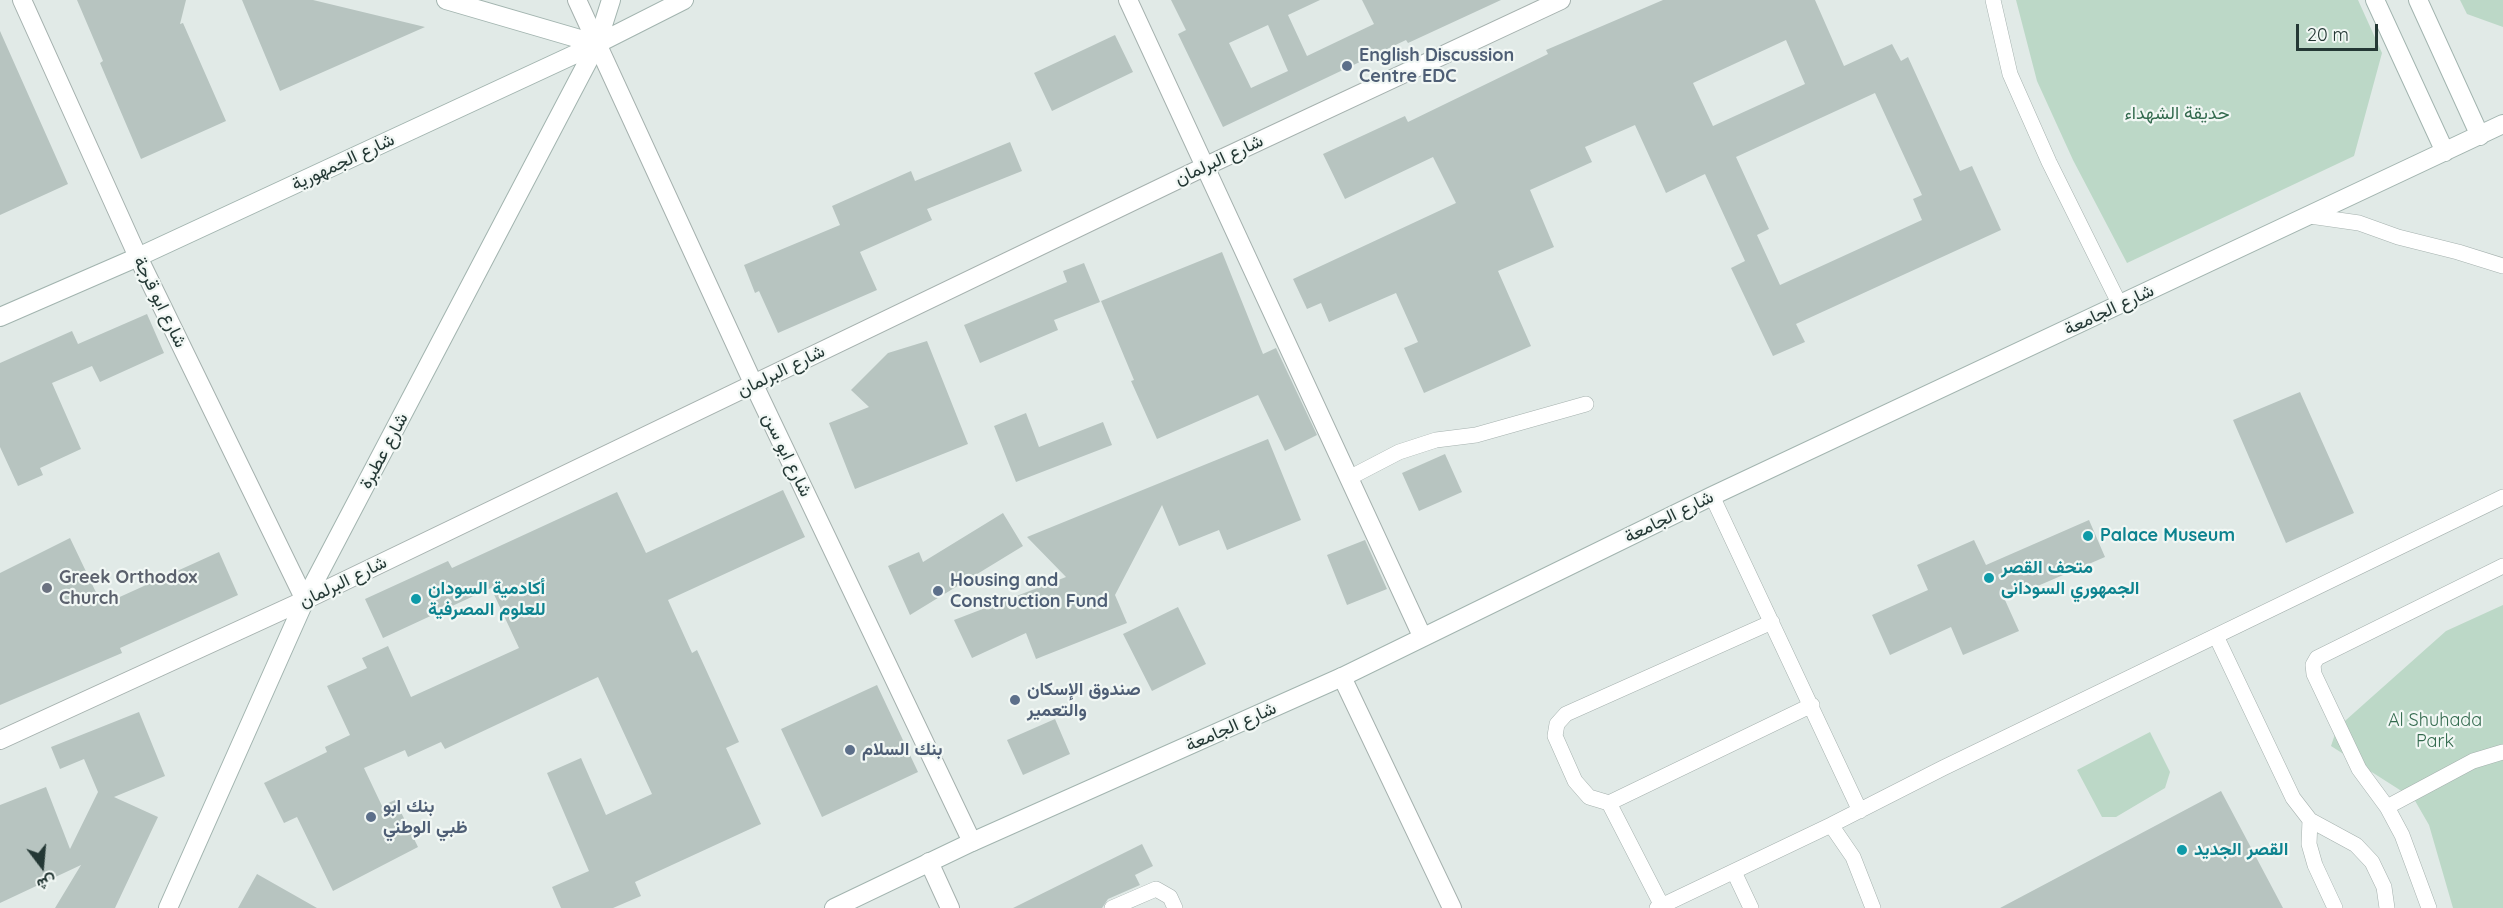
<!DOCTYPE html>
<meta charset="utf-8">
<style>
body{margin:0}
#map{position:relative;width:2503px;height:908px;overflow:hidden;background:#e1eae7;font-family:Quicksand,Vazirmatn,sans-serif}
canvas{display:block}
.north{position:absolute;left:12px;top:836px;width:60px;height:60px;-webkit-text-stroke:4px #f1f7f4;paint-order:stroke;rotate:164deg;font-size:16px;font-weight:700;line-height:24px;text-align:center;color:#243835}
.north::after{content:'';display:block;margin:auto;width:21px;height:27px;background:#243835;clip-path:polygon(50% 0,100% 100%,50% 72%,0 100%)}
.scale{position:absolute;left:2296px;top:24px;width:82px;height:27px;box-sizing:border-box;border:3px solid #243835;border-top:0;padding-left:8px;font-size:18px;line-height:21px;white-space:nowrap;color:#243835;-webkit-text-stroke:4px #f1f7f4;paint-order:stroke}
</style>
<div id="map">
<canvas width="2503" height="908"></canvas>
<div class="north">ش</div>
<div class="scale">20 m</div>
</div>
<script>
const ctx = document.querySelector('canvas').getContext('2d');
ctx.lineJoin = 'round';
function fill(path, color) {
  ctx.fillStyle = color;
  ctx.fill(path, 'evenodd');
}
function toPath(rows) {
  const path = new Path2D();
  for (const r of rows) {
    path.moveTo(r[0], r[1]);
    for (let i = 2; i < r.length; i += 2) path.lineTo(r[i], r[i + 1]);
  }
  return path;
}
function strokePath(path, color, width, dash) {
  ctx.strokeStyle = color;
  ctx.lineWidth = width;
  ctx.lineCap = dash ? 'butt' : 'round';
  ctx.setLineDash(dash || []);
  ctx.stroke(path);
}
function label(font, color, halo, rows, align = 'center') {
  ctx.font = font + ' Quicksand,Vazirmatn,sans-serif';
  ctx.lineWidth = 4.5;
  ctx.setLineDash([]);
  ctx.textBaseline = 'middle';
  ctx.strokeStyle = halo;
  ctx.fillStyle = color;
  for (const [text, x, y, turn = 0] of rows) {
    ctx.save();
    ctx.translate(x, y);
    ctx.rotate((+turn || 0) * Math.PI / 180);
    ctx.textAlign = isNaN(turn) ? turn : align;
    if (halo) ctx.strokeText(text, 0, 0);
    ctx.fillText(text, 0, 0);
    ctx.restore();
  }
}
const green = toPath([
 [2016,0,2358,0,2382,53,2354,156,2127,263,2073,160,2037,81],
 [2460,0,2503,0,2503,27,2467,14],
 [2503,605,2503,908,2453,908,2429,825,2414,799,2331,746,2337,728,2446,631],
 [2150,732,2170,772,2165,788,2116,817,2102,817,2077,770]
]);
const building = toPath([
 [77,0,186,0,180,24,183,23,226,121,141,159,100,63,103,61],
 [242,0,313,0,425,27,280,91],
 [1171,0,1320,0,1288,15,1307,56,1374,24,1362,0,1501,0,1408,43,1406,40,1223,127,1178,34,1186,30],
 [1268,25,1288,71,1251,88,1229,43],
 [1663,0,1815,0,1844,66,1892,44,1901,61,1908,57,1960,171,1972,166,2001,230,1796,324,1805,342,1773,356,1731,268,1745,261,1705,174,1666,193,1635,125,1585,147,1592,162,1530,190,1554,247,1498,271,1531,346,1424,393,1404,348,1418,342,1396,293,1329,322,1321,303,1307,309,1293,279,1456,203,1433,157,1345,199,1323,154,1405,116,1408,122,1548,54,1546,50],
 [1786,40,1805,84,1713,126,1693,83],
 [1875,93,1922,195,1913,199,1922,220,1780,285,1757,235,1769,229,1736,157],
 [0,31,68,184,0,215],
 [1115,35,1133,72,1052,111,1034,73],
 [1010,142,1022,171,927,209,932,220,860,252,877,290,778,333,759,291,755,293,744,265,840,225,832,206,911,171,915,181],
 [1222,252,1263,354,1276,348,1317,435,1285,451,1258,395,1157,439,1131,381,1134,380,1101,301],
 [1084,263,1100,302,1054,320,1058,330,980,363,964,325,1067,282,1063,271],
 [147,314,164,353,100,382,92,366,52,383,81,449,40,468,43,475,18,486,0,447,0,363,72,331,78,344],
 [927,341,968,444,855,489,829,423,869,407,851,390,888,353],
 [2300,392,2354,513,2286,543,2233,420],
 [1026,413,1039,447,1103,422,1112,445,1016,482,994,426],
 [1268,439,1301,520,1227,550,1219,530,1179,546,1162,505,1115,595,1127,623,1036,659,1026,633,972,658,954,620,1066,577,1027,537],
 [1445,454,1462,492,1419,511,1402,473],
 [783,490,805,537,668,600,692,653,697,650,739,742,726,748,761,824,635,882,641,896,613,908,561,908,552,887,589,871,547,773,581,758,606,815,652,794,598,677,445,749,441,742,408,757,405,750,364,768,382,806,395,800,418,847,333,891,297,817,284,823,264,783,327,752,325,747,350,735,327,686,367,668,362,658,388,646,411,697,519,648,491,588,383,638,365,599,448,561,452,568,617,492,646,553],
 [1003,513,1023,546,910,615,888,566,919,552,923,562],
 [2089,520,2105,557,2005,600,2019,631,1963,655,1951,627,1890,655,1872,615,1928,590,1917,565,1974,540,1986,565],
 [70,538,102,605,219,552,238,595,120,648,122,653,0,705,0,573],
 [1365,540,1387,589,1347,605,1327,555],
 [1178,607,1206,664,1152,691,1123,634],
 [877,685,918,772,822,817,781,729],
 [139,712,165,776,114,797,158,817,115,908,55,908,81,865,0,903,0,805,46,787,70,849,98,792,84,759,60,769,51,747],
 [1055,719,1070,754,1023,775,1007,740],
 [2221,791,2283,908,2000,908],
 [1142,844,1153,866,1135,875,1140,885,1108,899,1102,908,1013,908],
 [257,874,317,908,238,908]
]);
const lane = toPath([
 [1993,0,2010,74,2049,162,2120,305],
 [2310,216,2359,223,2398,237,2458,252,2503,266],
 [1349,478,1399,452,1436,440,1476,435,1586,404],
 [1712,496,1860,811],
 [1772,622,1566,714,1557,724,1555,736,1575,781,1589,797,1609,803,1812,705],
 [2216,636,2293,798,2310,820,2356,845,2372,862,2384,887,2387,908],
 [1609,803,1662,906],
 [2387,807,2473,761,2503,752],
 [2310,820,2309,844,2315,865,2335,908],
 [1831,825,1853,857,1873,908],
 [1734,872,1751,908],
 [1112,908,1156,889,1170,897,1175,908],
 [1657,908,1831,825,1943,768,2503,497],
 [2429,908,2402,835,2387,807,2359,769,2314,674,2313,665,2317,658,2503,566]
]);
const street = toPath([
 [22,0,138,257,305,600],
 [577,0,754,385,972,842],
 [1128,0,1422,636],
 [1342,677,1452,908],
 [0,740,305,600,1206,166,1561,0],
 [929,862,950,908]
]);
const secondary = toPath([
 [446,0,597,44],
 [2375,0,2445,152],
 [2418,0,2480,136],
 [0,317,138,257,597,44,684,0],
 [168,908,305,600,597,44,611,0],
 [834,908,972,842,1342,677,1712,496,2503,124]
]);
const markers = [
 [1347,66,6,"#5c6f8a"],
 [2088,536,6,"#0f9aa8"],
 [1989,578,6,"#0f9aa8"],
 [47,588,6,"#6b7280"],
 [938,591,6,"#5c6f8a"],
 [416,599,6,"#0f9aa8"],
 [1015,700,6,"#5c6f8a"],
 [850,750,6,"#5c6f8a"],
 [371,817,6,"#5c6f8a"],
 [2182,850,6,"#0f9aa8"]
];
const serviceNames = [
 ["English Discussion",1359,56],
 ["Centre EDC",1359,77],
 ["Housing and",950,581],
 ["Construction Fund",950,602],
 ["صندوق الإسكان",1027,690],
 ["والتعمير",1027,711],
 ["بنك السلام",862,750],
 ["بنك ابو",383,807],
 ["ظبي الوطني",383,828]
];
const parkNames = [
 ["حديقة الشهداء",2177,114],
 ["Al Shuhada",2435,721],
 ["Park",2435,742]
];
const streetNames = [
 ["شارع البرلمان",1219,160,-25],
 ["شارع الجمهورية",343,162,-25],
 ["شارع ابو قرجة",160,302,64],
 ["شارع الجامعة",2109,310,-25],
 ["شارع البرلمان",781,371,-26],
 ["شارع عطبرة",384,451,-62],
 ["شارع ابو سن",787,455,64],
 ["شارع الجامعة",1669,517,-26],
 ["شارع البرلمان",343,582,-26],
 ["شارع الجامعة",1231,727,-24]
];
const cultureNames = [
 ["Palace Museum",2100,536],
 ["متحف القصر",2001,568],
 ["الجمهوري السودانى",2001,589],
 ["أكادمية السودان",428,589],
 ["للعلوم المصرفية",428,610],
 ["القصر الجديد",2194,850]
];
const worshipNames = [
 ["Greek Orthodox",59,578],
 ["Church",59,599]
];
fill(green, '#bcd8c7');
fill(building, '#b7c4c0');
strokePath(lane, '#a5b1ae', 16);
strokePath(street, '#a5b1ae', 20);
strokePath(secondary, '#a2b4af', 20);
strokePath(lane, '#fff', 15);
strokePath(street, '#fff', 18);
strokePath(secondary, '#fff', 18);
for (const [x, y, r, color] of markers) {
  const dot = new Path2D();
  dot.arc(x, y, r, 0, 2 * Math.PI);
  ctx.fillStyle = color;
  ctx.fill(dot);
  strokePath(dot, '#f1f7f4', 2);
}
label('bold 18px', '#4e5e75', '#f1f7f4', serviceNames, 'left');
label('18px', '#336a4e', '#f1f7f4', parkNames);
label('18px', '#243835', '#f1f7f4', streetNames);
label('bold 18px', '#0d838f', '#f1f7f4', cultureNames, 'left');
label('bold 18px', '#5b616d', '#f1f7f4', worshipNames, 'left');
</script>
